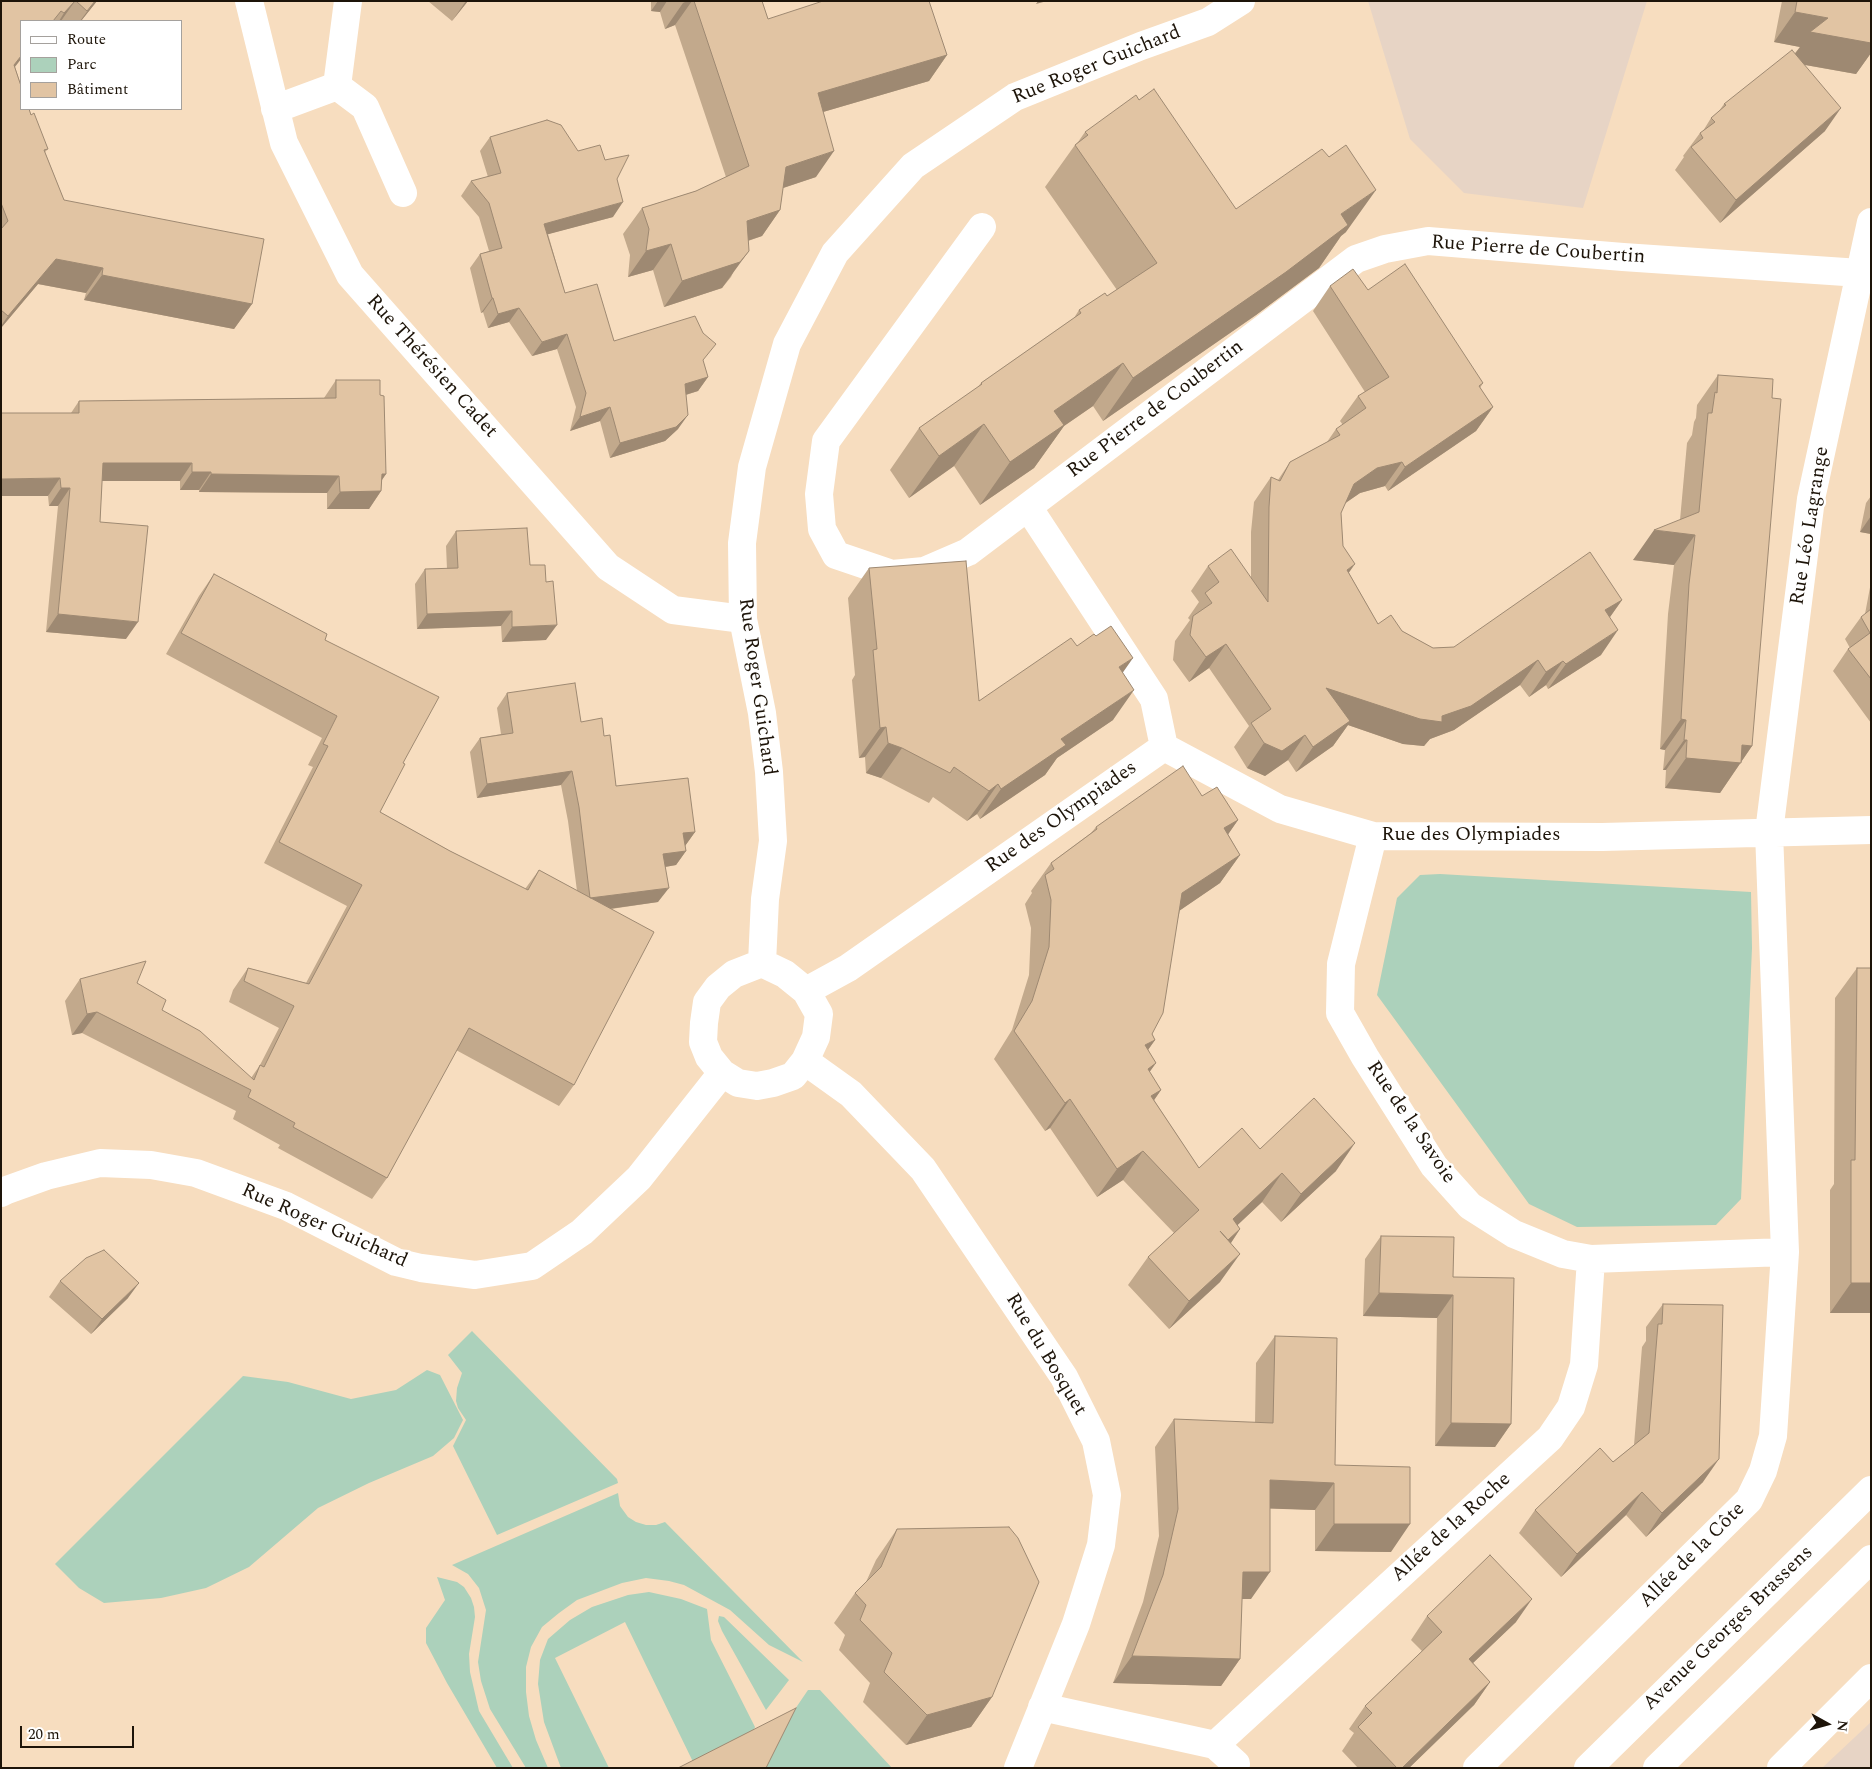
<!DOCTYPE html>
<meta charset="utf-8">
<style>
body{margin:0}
#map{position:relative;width:1872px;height:1769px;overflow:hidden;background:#f7ddbf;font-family:Spectral,serif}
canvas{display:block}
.frame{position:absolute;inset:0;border:2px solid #1d1409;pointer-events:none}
.legend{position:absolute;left:20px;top:20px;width:162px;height:90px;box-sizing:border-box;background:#fff;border:1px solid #a5a19d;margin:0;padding:6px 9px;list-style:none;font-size:15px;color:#1d1409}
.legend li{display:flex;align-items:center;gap:10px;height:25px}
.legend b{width:25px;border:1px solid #a5a19d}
.north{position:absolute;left:1802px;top:1699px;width:50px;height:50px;-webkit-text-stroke:4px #fff;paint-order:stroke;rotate:97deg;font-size:14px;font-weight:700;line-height:20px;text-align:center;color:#1d1409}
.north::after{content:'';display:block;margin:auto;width:18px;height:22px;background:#1d1409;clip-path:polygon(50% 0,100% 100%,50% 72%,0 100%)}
.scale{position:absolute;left:20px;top:1726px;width:114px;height:22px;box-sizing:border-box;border:2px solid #1d1409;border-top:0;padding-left:6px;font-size:15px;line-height:18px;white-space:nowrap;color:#1d1409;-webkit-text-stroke:4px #fff;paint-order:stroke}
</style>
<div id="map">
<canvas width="1872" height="1769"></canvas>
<div class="frame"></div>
<ul class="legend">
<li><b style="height:6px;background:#fff"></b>Route</li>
<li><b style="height:14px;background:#acd1bb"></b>Parc</li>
<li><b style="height:14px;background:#e1c4a3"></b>Bâtiment</li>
</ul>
<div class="north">N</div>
<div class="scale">20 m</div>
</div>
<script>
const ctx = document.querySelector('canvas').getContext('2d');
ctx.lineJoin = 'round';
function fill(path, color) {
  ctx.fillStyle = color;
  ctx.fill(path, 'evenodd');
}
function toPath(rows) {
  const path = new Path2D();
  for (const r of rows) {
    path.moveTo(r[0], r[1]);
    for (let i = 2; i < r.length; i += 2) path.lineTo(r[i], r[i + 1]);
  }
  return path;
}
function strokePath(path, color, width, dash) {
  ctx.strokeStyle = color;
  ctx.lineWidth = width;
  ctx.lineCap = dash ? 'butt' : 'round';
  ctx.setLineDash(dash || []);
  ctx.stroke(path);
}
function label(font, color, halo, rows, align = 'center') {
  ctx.font = font + ' Spectral,serif';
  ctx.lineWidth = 5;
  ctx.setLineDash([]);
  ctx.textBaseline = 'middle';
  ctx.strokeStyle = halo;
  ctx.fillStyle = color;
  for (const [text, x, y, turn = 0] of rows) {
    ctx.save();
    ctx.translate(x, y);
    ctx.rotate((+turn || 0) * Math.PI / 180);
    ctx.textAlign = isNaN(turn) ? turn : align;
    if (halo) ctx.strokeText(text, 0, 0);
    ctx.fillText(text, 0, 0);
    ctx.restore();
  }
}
const education = toPath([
 [1368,1,1647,1,1583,208,1464,193,1410,139],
 [1871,1722,1871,1768,1822,1768]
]);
const green = toPath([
 [1440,874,1751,892,1752,948,1741,1199,1716,1225,1577,1227,1529,1204,1377,995,1397,898,1420,875],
 [472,1331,617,1479,618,1483,497,1535,453,1446,466,1420,458,1408,456,1401,457,1388,462,1373,448,1355],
 [427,1370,440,1375,463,1420,454,1438,433,1456,369,1483,318,1508,249,1567,206,1588,161,1598,104,1603,79,1588,55,1564,243,1376,288,1382,351,1399,396,1390],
 [618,1493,620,1506,628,1517,636,1522,646,1525,656,1525,665,1522,803,1662,769,1645,730,1610,684,1585,669,1581,646,1578,622,1583,577,1600,559,1613,542,1627,531,1647,526,1667,526,1692,529,1716,536,1740,548,1768,526,1768,490,1709,481,1681,478,1662,486,1610,479,1588,468,1574,452,1565],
 [437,1577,457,1582,464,1587,471,1598,474,1607,475,1617,469,1654,470,1672,479,1711,513,1768,497,1768,447,1683,426,1643,426,1628,445,1600],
 [649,1592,681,1599,707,1609,711,1640,755,1727,751,1737,696,1768,625,1622,555,1658,609,1768,561,1768,544,1722,538,1684,540,1660,548,1639,570,1620,592,1607,628,1595],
 [719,1616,724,1617,789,1680,766,1710,722,1631,718,1621],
 [808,1690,820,1690,892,1768,761,1768,774,1740]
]);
const minor = toPath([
 [249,1,284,143,350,275,608,567,673,610,743,619],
 [337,86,348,1],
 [275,109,337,86,365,107,403,193],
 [982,227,826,441,819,494,822,529,836,555,892,574,924,571,968,552,1356,259,1385,249,1428,241,1623,257,1860,273],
 [1028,507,1154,699,1164,747],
 [1373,836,1341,964,1340,1013,1365,1057,1434,1166,1470,1206,1514,1234,1563,1254,1591,1259,1785,1252],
 [762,963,765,899,773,841,769,772,762,713,743,619,742,543,752,467,787,344,835,253,913,166,1015,97,1141,46,1208,22,1241,1],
 [762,963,785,974,806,991,819,1014,816,1037,805,1061,793,1076,773,1083,757,1086,738,1083,722,1073,709,1057,703,1042,704,1023,707,1002,718,987,734,974,762,963],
 [806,991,848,968,1164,747,1280,809,1373,836,1602,837,1871,830],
 [805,1061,851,1094,923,1169,1064,1377,1096,1441,1107,1495,1101,1545,1076,1624,1018,1768],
 [1,1193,7,1190,46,1176,100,1163,151,1165,196,1173,286,1206,396,1262,421,1268,475,1275,532,1266,582,1232,639,1178,722,1073],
 [1042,1707,1215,1745,1236,1764],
 [1215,1745,1550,1438,1571,1407,1584,1365,1591,1259],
 [1477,1768,1749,1500,1763,1471,1773,1436,1785,1252,1769,832,1811,499,1871,222],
 [1588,1768,1871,1490],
 [1657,1768,1871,1559],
 [1781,1768,1871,1678]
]);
const wall = toPath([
 [1,1,97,1,81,21,21,21,21,59,15,67,31,115,48,149,45,152,64,200,252,304,234,329,84,300,86,293,38,284,1,328],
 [428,1,468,1,452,21],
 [651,1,762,1,768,19,947,55,929,81,823,112,816,177,783,188,780,210,762,236,748,241,731,277,722,288,664,307,653,270,628,277,630,255,623,234,642,208,696,191,726,177,675,25,665,29,660,12,651,11],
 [1782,1,1871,1,1871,53,1856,74,1805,65,1825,131,1720,223,1675,170,1684,157,1683,156,1700,133,1703,131,1711,118,1719,111,1724,104,1795,53,1800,47,1774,42],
 [1139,100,1236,209,1346,232,1341,236,1319,268,1256,315,1103,421,1093,406,1064,426,1034,468,980,505,954,466,909,498,890,470,919,428,977,388,981,383,1074,318,1079,310,1107,296,1117,290,1045,187,1075,145,1078,142,1085,132],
 [490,137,578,151,605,160,617,179,613,217,548,234,565,293,614,341,703,361,708,377,698,391,686,395,678,429,665,441,610,458,600,421,570,431,576,407,557,349,532,356,509,322,488,328,483,312,481,313,470,268,480,254,489,251,479,217,461,196,471,181,488,177,480,151],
 [1330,286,1368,290,1483,383,1480,388,1493,407,1476,431,1388,491,1385,486,1360,493,1345,503,1341,513,1343,546,1349,573,1378,624,1402,631,1433,648,1454,647,1622,600,1610,617,1601,655,1548,689,1546,685,1529,697,1520,685,1454,730,1430,739,1424,746,1403,744,1348,725,1333,746,1296,772,1288,760,1265,776,1247,768,1234,747,1249,726,1209,668,1189,682,1173,660,1175,641,1190,620,1188,618,1199,602,1191,591,1208,566,1251,578,1251,532,1254,502,1271,477,1278,480,1290,462,1327,442,1336,429,1343,425,1340,421,1358,396,1365,392,1313,311],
 [1718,375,1752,746,1720,793,1665,788,1666,770,1663,770,1665,750,1660,749,1668,614,1674,565,1633,560,1680,520,1687,443,1692,435,1694,422,1696,418,1697,405],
 [336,380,380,395,386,474,382,480,381,491,369,509,327,509,327,493,199,492,199,490,180,490,180,481,102,481,100,522,126,639,46,632,58,506,49,506,48,496,71,413,79,401,324,398],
 [1871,496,1871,534,1860,532,1866,503],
 [456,531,530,565,546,640,502,642,501,626,417,629,415,584,425,569,447,569,446,546],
 [869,568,979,701,1077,646,1123,673,1113,720,1057,758,1045,775,980,819,977,814,967,821,933,797,929,803,881,778,866,773,865,757,859,758,852,680,855,675,848,598],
 [214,574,325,640,403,763,380,812,450,851,525,889,539,870,577,891,568,821,561,785,477,798,470,752,480,738,501,734,497,708,507,693,581,722,604,736,616,786,695,832,685,846,686,851,676,865,665,867,658,902,611,909,574,1085,559,1106,456,1050,387,1178,372,1199,278,1148,280,1145,233,1119,236,1111,82,1033,72,1035,65,1001,80,979,137,983,162,1010,251,1078,260,1065,279,1028,229,1002,233,990,248,968,306,983,347,906,264,863,313,767,308,765,322,738,166,654,199,596],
 [1871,582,1871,723,1833,671,1848,649,1850,648,1845,639,1861,617,1865,614],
 [1202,796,1238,820,1228,834,1240,855,1220,883,1180,910,1152,1034,1155,1040,1148,1050,1156,1063,1149,1072,1161,1090,1154,1100,1199,1168,1260,1149,1336,1171,1281,1222,1262,1202,1237,1225,1240,1229,1231,1243,1220,1282,1169,1329,1128,1285,1148,1257,1174,1233,1123,1180,1097,1197,1050,1128,1045,1131,994,1059,1012,1030,1029,975,1031,928,1025,904,1032,893,1031,891,1051,863,1091,833,1096,827],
 [1857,968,1871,1313,1830,1313,1830,1190,1834,1184,1835,998],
 [1381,1236,1453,1277,1511,1424,1495,1447,1435,1446,1437,1318,1363,1316,1365,1259],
 [60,1281,128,1298,91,1334,49,1297],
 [1663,1304,1703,1482,1646,1537,1626,1515,1561,1577,1519,1533,1535,1510,1613,1462,1634,1445,1642,1347,1646,1341,1646,1327],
 [1275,1336,1335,1465,1391,1552,1315,1551,1315,1510,1270,1508,1251,1599,1242,1599,1240,1659,1221,1686,1113,1683,1143,1602,1159,1536,1155,1447,1174,1419,1255,1423,1256,1363],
 [897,1529,992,1697,971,1727,906,1745,863,1702,870,1683,839,1650,845,1635,834,1623,855,1593,866,1582,876,1560],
 [1427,1616,1516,1622,1473,1663,1490,1682,1474,1705,1409,1768,1358,1768,1342,1751,1354,1733,1349,1729,1365,1706,1422,1651,1411,1640]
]);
const shadedWall = toPath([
 [75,1,61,21,59,21,64,13],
 [95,1,97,1,81,21,80,21],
 [466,1,468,1,452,21],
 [658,1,667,1,660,12,651,11],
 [687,1,692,1,675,25,665,29,683,3],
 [1038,1,1047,1,1036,4],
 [1795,12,1828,18,1871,43,1871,53,1856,74,1789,62,1800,47,1774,42],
 [947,55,929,81,799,119,818,93],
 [21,56,21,59,1,84,14,65],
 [1841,108,1825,131,1720,223,1736,200],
 [834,151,816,177,768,193,786,167],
 [1376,190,1346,232,1341,236,1319,268,1256,315,1103,421,1133,378,1341,214],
 [623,202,613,217,534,238,544,224],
 [780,210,762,236,729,247,747,221],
 [671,244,653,270,628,277,646,251],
 [749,251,722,288,664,307,682,281],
 [56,259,103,268,86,293,38,284,1,328,1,326,8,316],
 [102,275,252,304,234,329,84,300],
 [492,298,493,298,483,312,481,313],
 [519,308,509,322,488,328,498,314],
 [567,334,557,349,532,356,542,342],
 [1123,363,1093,406,1064,426,1034,468,980,505,1010,462,1054,411],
 [708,377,698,391,675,398,685,384],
 [610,407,600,421,570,431,580,417],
 [1493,407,1476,431,1388,491,1405,467],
 [688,415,678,429,665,441,610,458,620,443],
 [984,424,954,466,909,498,939,456],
 [1402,462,1385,486,1360,493,1337,509,1354,484,1377,468],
 [103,463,192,463,180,481,91,481],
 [192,472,211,472,199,490,180,490],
 [211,474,339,476,327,493,199,492],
 [382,474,386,474,374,491,381,491,369,509,327,509,340,492],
 [60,478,48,496,1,496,1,479],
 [61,488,70,488,58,506,49,506],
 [1871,516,1871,534,1860,532],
 [1654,530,1695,535,1674,565,1633,560],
 [1355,564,1338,588,1347,570],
 [1622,600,1605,624,1605,610],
 [512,611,501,626,417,629,427,614],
 [58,614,138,622,126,639,46,632],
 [557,625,546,640,502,642,512,627],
 [1618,630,1601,655,1548,689,1566,664],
 [1226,644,1209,668,1189,682,1206,657],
 [1133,658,1112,688,1119,667],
 [1538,660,1520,685,1454,730,1430,739,1424,746,1403,744,1348,725,1333,746,1296,772,1313,747,1326,688,1442,716],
 [1563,661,1546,685,1529,697,1546,672],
 [1134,690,1113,720,1057,758,1045,775,980,819,1001,789,1061,739],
 [1681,719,1686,720,1665,750,1660,749],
 [886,727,865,757,859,758,880,728],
 [1305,735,1288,760,1265,776,1247,768,1264,743],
 [1684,740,1687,740,1666,770,1663,770],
 [888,743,902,748,881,778,866,773],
 [1742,745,1752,746,1720,793,1665,788,1686,758],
 [572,771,561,785,477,798,487,784],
 [998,784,977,814,967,821,989,791],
 [1238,820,1218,849,1224,828],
 [695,832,685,846,683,833],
 [686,851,676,865,653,869,663,854],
 [1240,855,1220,883,1163,922,1182,893],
 [669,888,658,902,580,913,590,898],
 [97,1012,82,1033,72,1035,87,1014],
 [1155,1040,1135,1068,1145,1045],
 [1156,1063,1136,1091,1148,1069],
 [1161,1090,1141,1119,1151,1096],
 [1070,1099,1050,1128,1045,1131,1065,1103],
 [1355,1143,1336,1171,1281,1222,1301,1194],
 [1143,1151,1123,1180,1097,1197,1117,1169],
 [1282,1173,1262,1202,1225,1237,1233,1219],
 [1240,1229,1221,1258,1228,1240],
 [1240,1254,1220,1282,1169,1329,1189,1301],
 [139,1283,128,1298,91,1334,102,1319],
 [1851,1283,1871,1283,1871,1313,1830,1313],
 [1379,1293,1453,1295,1437,1318,1363,1316],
 [1451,1423,1511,1424,1495,1447,1435,1446],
 [1719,1459,1703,1482,1646,1537,1662,1513],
 [1270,1480,1334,1483,1315,1510,1251,1508],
 [1642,1492,1626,1515,1561,1577,1577,1554],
 [1334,1524,1410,1524,1391,1552,1315,1551],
 [1243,1572,1270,1572,1251,1599,1224,1599],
 [1532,1599,1516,1622,1453,1682,1469,1659],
 [1132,1656,1240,1659,1221,1686,1113,1683],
 [1490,1682,1474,1705,1409,1768,1402,1768],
 [992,1697,971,1727,906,1745,927,1715]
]);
const building = toPath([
 [1,1,75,1,64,13,61,11,53,21,21,21,21,56,14,65,21,86,21,109,29,109,31,115,34,113,48,149,44,150,64,200,264,239,252,304,102,275,103,268,56,259,8,316,1,310,1,229,8,221,1,203,1,1],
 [76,1,95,1,87,11,76,1],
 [694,1,762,1,768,19,823,1,929,1,947,55,818,93,834,151,786,167,780,210,747,221,749,251,740,262,682,281,671,244,646,251,649,229,642,208,696,191,749,166,694,1],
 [1797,1,1871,1,1871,43,1810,32,1828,18,1795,12,1797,1],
 [1792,50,1841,108,1736,200,1691,147,1703,138,1700,133,1715,122,1711,118,1726,105,1724,104,1792,50],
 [1154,89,1236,209,1322,149,1329,157,1346,145,1376,190,1341,214,1348,225,1286,272,1133,378,1123,363,1054,411,1064,425,1010,462,984,424,939,456,919,428,982,384,981,383,1081,313,1079,310,1105,293,1107,296,1157,263,1075,145,1088,135,1085,132,1136,95,1139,100,1154,89],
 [547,120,561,125,578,151,600,145,605,160,629,155,617,179,623,202,544,224,565,293,597,284,614,341,695,316,703,333,716,344,703,360,708,377,685,384,688,415,676,427,620,443,610,407,580,417,586,393,567,334,542,342,519,308,498,314,493,298,492,298,480,254,502,248,489,203,471,181,501,173,490,137,547,120],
 [1405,264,1483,383,1479,386,1493,407,1405,467,1402,462,1377,468,1354,484,1341,513,1343,546,1355,564,1347,570,1378,624,1391,615,1402,631,1433,648,1454,647,1590,552,1622,600,1605,610,1618,630,1566,664,1563,661,1546,672,1538,660,1471,706,1442,716,1442,722,1420,719,1326,688,1350,721,1313,747,1305,735,1282,751,1264,743,1251,723,1271,709,1226,644,1206,657,1190,635,1193,616,1212,603,1205,593,1219,582,1208,566,1231,549,1268,602,1269,507,1271,477,1280,481,1290,462,1340,435,1336,429,1366,408,1358,396,1389,377,1330,286,1353,269,1368,290,1405,264],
 [1718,375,1773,379,1772,398,1781,399,1752,746,1742,745,1741,763,1686,758,1687,740,1684,740,1686,720,1681,719,1689,584,1695,535,1654,530,1699,512,1708,413,1712,413,1715,392,1717,393,1718,375],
 [336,380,380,380,380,395,384,396,386,474,382,474,381,491,340,492,339,476,211,474,211,472,192,472,192,463,103,463,100,522,148,526,138,622,58,614,70,488,61,488,60,478,1,479,1,413,79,413,79,401,336,398,336,380],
 [527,528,530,565,545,565,546,582,553,581,557,625,512,627,512,611,427,614,425,569,458,568,456,531,527,528],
 [966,561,979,701,1071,638,1077,646,1094,634,1096,636,1111,626,1133,658,1119,667,1134,690,1061,739,1066,745,1001,789,998,784,989,791,954,767,950,773,902,748,888,743,886,727,880,728,873,650,877,649,869,568,966,561],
 [214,574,327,634,325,640,439,697,403,763,405,764,380,812,450,851,528,890,539,870,654,932,574,1085,469,1028,387,1178,293,1127,295,1123,248,1097,251,1090,97,1012,87,1014,80,979,146,961,137,983,166,1000,162,1010,200,1031,254,1080,260,1065,264,1067,294,1006,244,981,248,968,309,984,362,885,279,842,328,746,323,744,337,716,181,633,214,574],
 [1871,609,1871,679,1848,649,1870,633,1861,617,1871,609],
 [575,683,581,722,602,718,604,736,610,735,616,786,688,778,695,832,683,833,686,851,663,854,669,888,590,898,579,807,572,771,487,784,480,738,513,733,507,693,575,683],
 [1183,766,1202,796,1217,787,1238,820,1224,828,1240,855,1182,893,1163,1013,1152,1034,1155,1040,1145,1045,1156,1063,1148,1069,1161,1090,1151,1096,1199,1168,1242,1128,1260,1149,1314,1098,1355,1143,1301,1194,1282,1173,1233,1219,1240,1229,1228,1240,1220,1231,1240,1254,1189,1301,1148,1257,1199,1210,1143,1151,1117,1169,1070,1099,1065,1103,1014,1031,1032,1001,1049,947,1051,900,1045,875,1054,869,1051,863,1097,829,1096,827,1183,766],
 [1857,968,1871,968,1871,1283,1851,1283,1851,1160,1855,1160,1857,968],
 [1381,1236,1454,1237,1453,1277,1514,1278,1511,1424,1451,1423,1453,1295,1379,1293,1381,1236],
 [104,1250,139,1283,102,1319,60,1281,86,1258,104,1250],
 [1663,1304,1723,1305,1719,1459,1662,1513,1642,1492,1577,1554,1535,1510,1600,1448,1613,1462,1649,1433,1658,1324,1662,1324,1663,1304],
 [1275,1336,1337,1338,1335,1465,1410,1467,1410,1524,1334,1524,1334,1483,1270,1480,1270,1572,1243,1572,1240,1659,1132,1656,1163,1575,1178,1509,1174,1419,1273,1423,1275,1336],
 [1009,1527,1018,1538,1039,1582,992,1697,927,1715,884,1672,892,1653,860,1620,866,1605,855,1593,881,1567,897,1529,1009,1527],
 [1490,1555,1532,1599,1469,1659,1490,1682,1402,1768,1397,1768,1358,1727,1372,1713,1365,1706,1442,1632,1427,1616,1490,1555],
 [796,1708,766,1768,678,1768,796,1708]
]);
const streetNames = [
 ["Rue Roger Guichard",1097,66,-22],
 ["Rue Pierre de Coubertin",1538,251,4],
 ["Rue Thérésien Cadet",431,367,48],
 ["Rue Pierre de Coubertin",1156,410,-37],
 ["Rue Léo Lagrange",1811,526,-81],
 ["Rue Roger Guichard",756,687,82],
 ["Rue des Olympiades",1062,818,-35],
 ["Rue des Olympiades",1471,836],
 ["Rue de la Savoie",1410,1123,56],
 ["Rue Roger Guichard",324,1227,24],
 ["Rue du Bosquet",1045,1355,59],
 ["Allée de la Roche",1452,1528,-42],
 ["Allée de la Côte",1693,1556,-45],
 ["Avenue Georges Brassens",1729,1629,-44]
];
fill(education, '#e7d4c5');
fill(green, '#acd1bb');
strokePath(minor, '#fff', 28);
fill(wall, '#c2a98c');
fill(shadedWall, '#9e8972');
fill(building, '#e1c4a3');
strokePath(building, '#9e8972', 1);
label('20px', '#1d1409', '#fff', streetNames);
</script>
